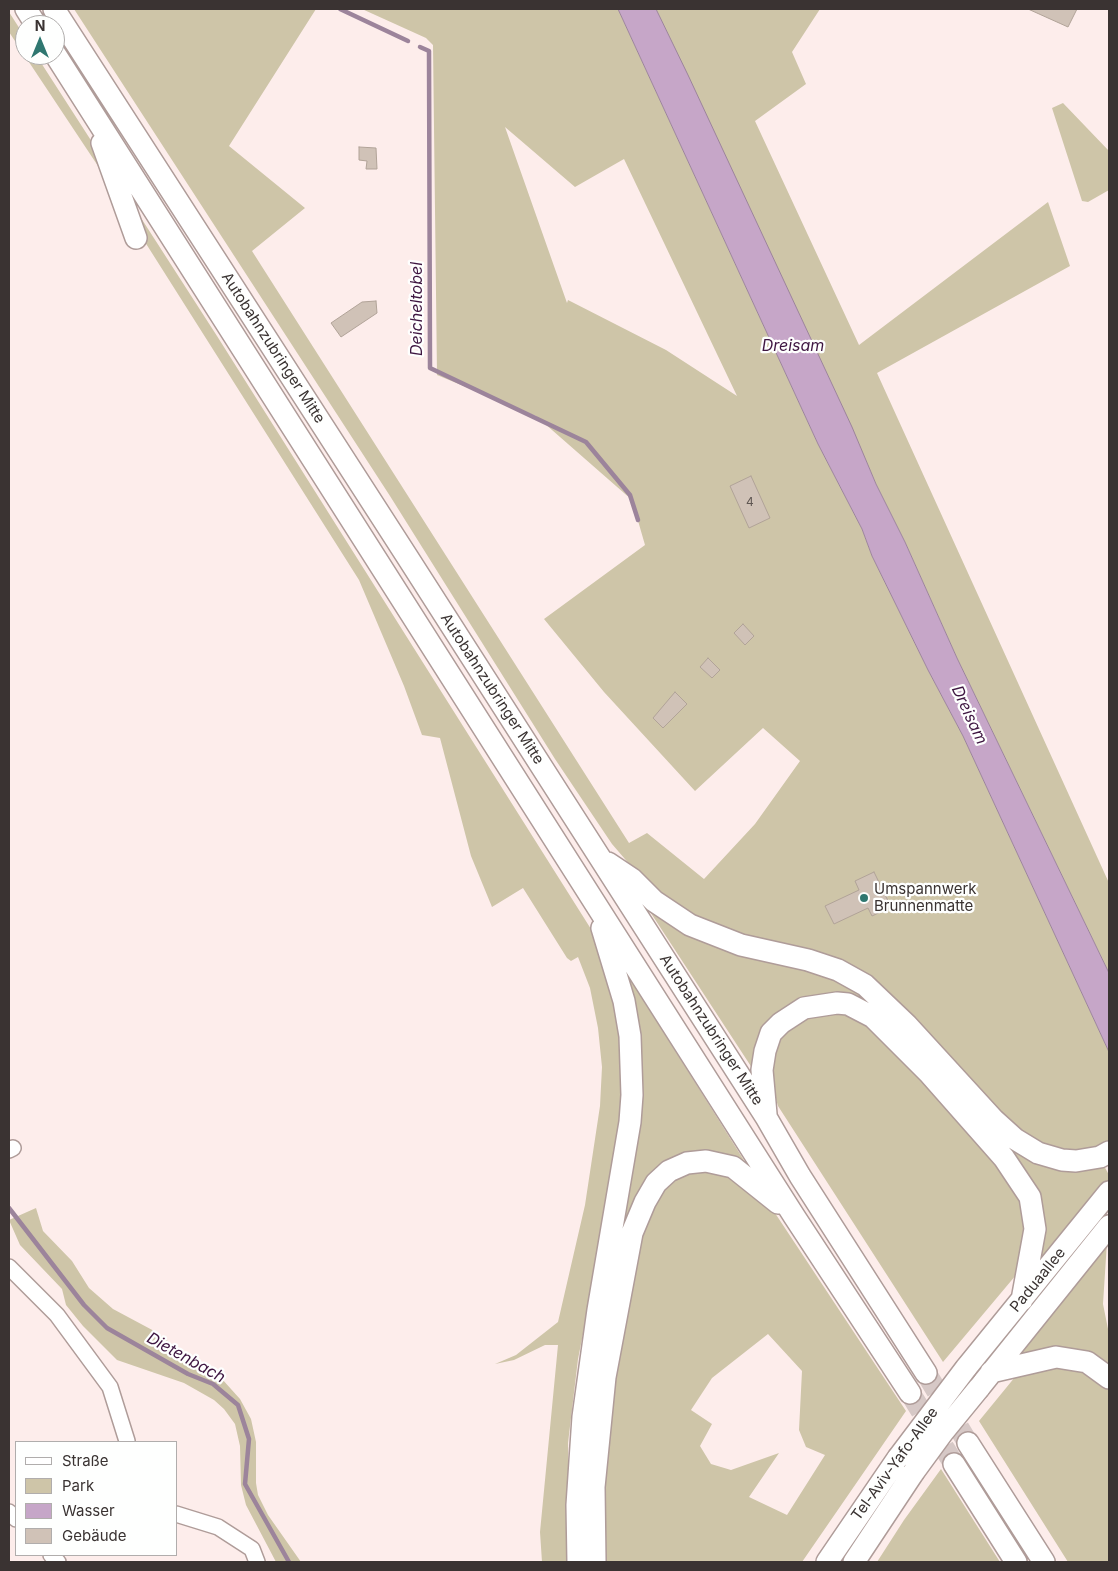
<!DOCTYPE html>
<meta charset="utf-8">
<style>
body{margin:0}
#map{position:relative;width:1118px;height:1571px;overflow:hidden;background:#fdedeb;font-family:Inter,sans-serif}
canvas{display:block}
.frame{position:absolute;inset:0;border:10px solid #3a3332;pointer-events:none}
.legend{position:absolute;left:15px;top:1441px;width:162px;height:115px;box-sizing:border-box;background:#fefffe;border:1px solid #b0adac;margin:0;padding:6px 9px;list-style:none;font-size:15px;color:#3a3332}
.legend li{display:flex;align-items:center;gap:10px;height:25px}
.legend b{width:25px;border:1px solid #b0adac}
.north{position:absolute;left:15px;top:15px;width:50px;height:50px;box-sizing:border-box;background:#fefffe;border:1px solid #b0adac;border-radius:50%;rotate:0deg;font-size:14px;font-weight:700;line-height:20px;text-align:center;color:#3a3332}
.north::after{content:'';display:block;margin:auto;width:18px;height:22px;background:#2f7770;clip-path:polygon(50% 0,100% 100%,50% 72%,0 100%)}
</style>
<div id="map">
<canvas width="1118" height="1571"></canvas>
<div class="frame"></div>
<ul class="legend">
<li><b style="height:6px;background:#fff"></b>Straße</li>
<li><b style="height:14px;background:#cec5a8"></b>Park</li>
<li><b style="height:14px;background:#c6a6c8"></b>Wasser</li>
<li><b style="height:14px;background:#d0c2b7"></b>Gebäude</li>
</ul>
<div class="north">N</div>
</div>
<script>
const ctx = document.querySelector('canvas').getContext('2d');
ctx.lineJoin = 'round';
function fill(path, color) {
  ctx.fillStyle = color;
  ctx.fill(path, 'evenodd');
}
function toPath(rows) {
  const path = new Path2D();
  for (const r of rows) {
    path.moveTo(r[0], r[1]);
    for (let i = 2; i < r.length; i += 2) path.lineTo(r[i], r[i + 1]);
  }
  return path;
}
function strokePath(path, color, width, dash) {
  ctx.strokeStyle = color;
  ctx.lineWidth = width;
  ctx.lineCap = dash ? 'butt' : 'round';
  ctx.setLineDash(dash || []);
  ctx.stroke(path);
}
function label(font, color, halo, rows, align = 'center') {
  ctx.font = font + ' Inter,sans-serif';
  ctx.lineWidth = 4.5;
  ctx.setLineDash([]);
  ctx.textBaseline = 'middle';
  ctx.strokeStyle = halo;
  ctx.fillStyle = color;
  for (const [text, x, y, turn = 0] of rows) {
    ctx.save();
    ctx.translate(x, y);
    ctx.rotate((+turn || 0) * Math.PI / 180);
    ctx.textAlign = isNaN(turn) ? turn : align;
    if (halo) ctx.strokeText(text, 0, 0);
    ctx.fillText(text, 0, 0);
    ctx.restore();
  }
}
const green = toPath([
 [74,9,316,9,229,146,305,208,252,251,629,843,647,833,704,879,755,824,800,761,763,728,695,791,604,692,544,619,645,545,632,500,536,416,437,375,433,45,426,38,362,9,618,9,818,444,862,529,872,556,928,670,963,736,1109,1052,1109,1143,1096,1149,1068,1150,1054,1149,1030,1140,1017,1131,874,985,761,941,696,920,643,880,612,844,555,759,390,496],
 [505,127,575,187,624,159,737,396,666,350,568,300,567,303],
 [656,9,820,9,792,52,806,84,755,121,859,345,1048,202,1070,266,877,373,1109,883,1109,973,957,658,905,542,876,484,837,396],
 [9,12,25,37,25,55,36,55,217,336,596,937,625,1048,616,1168,578,1359,568,1443,570,1562,542,1562,540,1532,558,1345,545,1345,514,1360,495,1364,516,1355,558,1322,585,1205,600,1106,602,1067,598,1028,590,988,578,957,571,961,567,958,523,888,492,907,471,856,440,738,422,735,404,686,359,580,138,231,113,199,100,169,9,32],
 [1063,103,1109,151,1109,190,1088,202,1082,201,1052,108],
 [643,901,854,986,1006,1138,1102,1162,1109,1175,1109,1181,1040,1266,1043,1234,1042,1214,888,1021,800,1002,756,1074],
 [629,977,745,1162,731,1157,652,1181,602,1326,635,1159,639,1111,639,1038],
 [833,1009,873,1023,1020,1190,1028,1221,1016,1275,943,1362,778,1106,774,1093,771,1079,772,1053,789,1023],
 [714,1166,771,1207,906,1411,802,1562,601,1562,603,1461,637,1242,655,1198,677,1175],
 [768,1334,802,1371,799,1430,806,1447,825,1455,787,1515,749,1497,779,1453,731,1470,711,1464,700,1446,712,1424,691,1410,712,1378],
 [36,1208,43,1231,72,1261,89,1288,113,1309,156,1332,177,1348,190,1364,222,1379,240,1399,251,1419,256,1442,256,1483,258,1495,268,1515,301,1562,276,1562,246,1505,241,1485,240,1446,235,1424,224,1409,214,1400,184,1383,117,1360,83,1326,66,1305,62,1289,20,1245,9,1220],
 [1107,1242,1103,1304,1109,1334,1109,1368,1081,1351,1064,1347,1046,1348,1018,1356],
 [1072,1364,1109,1388,1109,1562,1068,1562,979,1421,1015,1377,1027,1370],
 [941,1469,1000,1562,877,1562,904,1520]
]);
const water = toPath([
 [618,9,656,9,688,75,852,427,876,484,905,542,957,658,1109,973,1109,1052,963,736,928,670,872,556,862,529,818,444,618,9]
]);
const stream = toPath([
 [340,9,408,41],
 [420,47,429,51,430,368,586,442,630,495,638,520],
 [9,1208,84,1305,107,1328,188,1374,213,1384,238,1405,249,1439,245,1484,289,1562]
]);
const building = toPath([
 [1028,9,1077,9,1068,27,1028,9],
 [359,147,376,148,377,169,366,169,367,161,359,160,359,147],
 [376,301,377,313,341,337,331,323,362,302,376,301],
 [751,476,770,518,749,528,730,486,751,476],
 [743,624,754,636,745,645,734,633,743,624],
 [708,658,720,670,712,678,700,667,708,658],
 [675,692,687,704,663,728,653,718,675,692],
 [874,872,891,907,872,916,868,908,834,924,825,906,859,890,855,881,874,872]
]);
const highwayTunnel = toPath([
 [926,1373,968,1443],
 [910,1393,954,1464]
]);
const minor = toPath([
 [9,1150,13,1148],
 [9,1267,57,1315,110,1387,127,1441],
 [9,1512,16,1519],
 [176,1514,218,1527,252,1549,257,1562],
 [51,1555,58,1562]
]);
const highway = toPath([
 [26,9,36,25],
 [54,9,408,558,766,1117,800,1176,926,1373],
 [55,54,794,1216,910,1393],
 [102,143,136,238],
 [608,863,632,879,654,901,690,925,741,945,808,960,838,970,865,985,907,1025,994,1120,1015,1139,1038,1153,1062,1160,1076,1161,1100,1157,1109,1152],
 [766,1114,762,1070,765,1051,771,1033,781,1023,804,1008,837,1003,848,1004,873,1017,929,1073,1004,1158,1030,1197,1035,1229,1022,1300],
 [966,1368,1109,1192],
 [991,1372,1056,1357,1087,1362,1109,1378],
 [979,1388,1109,1226],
 [968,1443,1044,1562],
 [954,1464,1016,1562],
 [578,1562,577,1505,583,1417,598,1310,630,1122,632,1095,630,1036,624,1001,602,928],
 [595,1562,594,1487,605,1377,632,1233,645,1202,656,1183,669,1171,687,1163,706,1161,733,1167,778,1203],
 [827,1562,898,1458],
 [854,1562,913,1473]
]);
const highwayBridge = toPath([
 [898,1458,966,1368],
 [913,1473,943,1432,979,1388]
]);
const markers = [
 [864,898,5,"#2f7770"]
];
const numberNames = [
 ["4",750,502]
];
const streetNames = [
 ["Autobahnzubringer Mitte",273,348,57],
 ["Autobahnzubringer Mitte",492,689,57],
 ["Autobahnzubringer Mitte",711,1030,57],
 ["Paduaallee",1038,1280,-51],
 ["Tel-Aviv-Yafo-Allee",895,1464,-54]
];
const poiNames = [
 ["Umspannwerk",874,889],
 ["Brunnenmatte",874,906]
];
const waterNames = [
 ["Deicheltobel",417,309,-90],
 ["Dreisam",793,346],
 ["Dreisam",969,715,65],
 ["Dietenbach",186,1358,29]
];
fill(green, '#cec5a8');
fill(water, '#c6a6c8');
strokePath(water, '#9c849b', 1);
strokePath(stream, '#9c849b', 4.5);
fill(building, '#d0c2b7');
strokePath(building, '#b1a398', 1);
strokePath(highwayTunnel, '#d6c8c6', 21, [21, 11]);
strokePath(minor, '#af9c99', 18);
strokePath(highway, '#af9c99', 24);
strokePath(minor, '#fff', 15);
strokePath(highway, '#fff', 21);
strokePath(highwayBridge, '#af9c99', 24, []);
strokePath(highwayBridge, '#fff', 21);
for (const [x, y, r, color] of markers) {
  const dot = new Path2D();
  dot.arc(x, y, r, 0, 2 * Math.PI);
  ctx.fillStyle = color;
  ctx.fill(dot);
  strokePath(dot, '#fefffe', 2);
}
label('12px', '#605753', null, numberNames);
label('15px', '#3a3332', '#fefffe', streetNames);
label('15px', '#3a3332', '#fefffe', poiNames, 'left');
label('italic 16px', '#3e1641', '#fefffe', waterNames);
</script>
